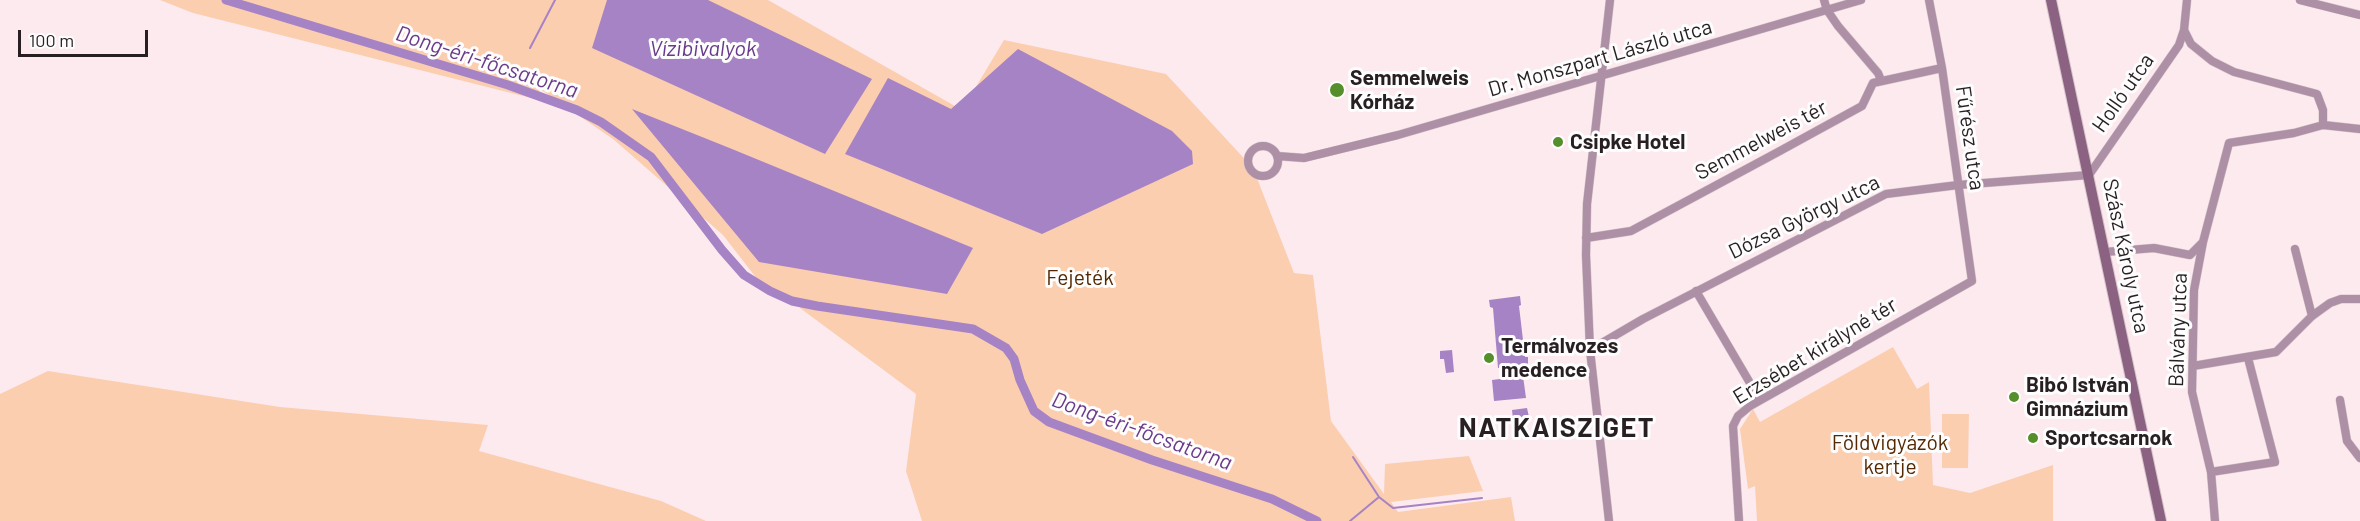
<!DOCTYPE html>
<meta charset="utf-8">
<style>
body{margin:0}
#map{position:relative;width:2360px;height:521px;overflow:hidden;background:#fdeaef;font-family:Barlow,sans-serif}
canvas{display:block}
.scale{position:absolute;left:18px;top:30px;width:130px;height:27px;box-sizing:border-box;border:3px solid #271f21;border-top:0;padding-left:8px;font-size:18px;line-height:21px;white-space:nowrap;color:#271f21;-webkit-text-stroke:4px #fdfdfd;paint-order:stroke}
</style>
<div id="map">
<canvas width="2360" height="521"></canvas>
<div class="scale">100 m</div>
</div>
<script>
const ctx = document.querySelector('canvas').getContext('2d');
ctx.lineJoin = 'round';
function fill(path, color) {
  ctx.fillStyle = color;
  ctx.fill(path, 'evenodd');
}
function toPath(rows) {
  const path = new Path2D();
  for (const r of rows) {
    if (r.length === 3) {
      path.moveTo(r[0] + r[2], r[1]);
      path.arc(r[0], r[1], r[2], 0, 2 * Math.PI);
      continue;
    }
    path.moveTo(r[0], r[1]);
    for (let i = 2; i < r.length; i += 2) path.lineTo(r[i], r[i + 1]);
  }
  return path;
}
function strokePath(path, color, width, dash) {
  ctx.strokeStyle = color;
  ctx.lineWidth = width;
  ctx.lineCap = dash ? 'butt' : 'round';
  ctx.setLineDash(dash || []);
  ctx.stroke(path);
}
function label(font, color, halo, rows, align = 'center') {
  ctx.font = font + ' Barlow,sans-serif';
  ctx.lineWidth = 6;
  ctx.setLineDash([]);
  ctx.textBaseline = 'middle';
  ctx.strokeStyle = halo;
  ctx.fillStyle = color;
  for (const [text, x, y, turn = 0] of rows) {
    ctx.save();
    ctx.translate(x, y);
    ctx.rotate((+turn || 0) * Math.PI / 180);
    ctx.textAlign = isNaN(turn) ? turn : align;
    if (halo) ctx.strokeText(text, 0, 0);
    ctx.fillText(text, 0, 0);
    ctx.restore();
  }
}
const green = toPath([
 [160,0,768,0,962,110,1004,40,1166,74,1253,168,1294,273,1313,275,1331,421,1384,494,1385,464,1469,456,1483,491,1391,502,1398,512,1511,497,1515,521,922,521,906,471,916,394,800,308,798,298,768,293,723,235,613,139,540,89,535,99,193,13],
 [1893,347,1917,389,1929,382,1933,485,1970,493,2053,465,2053,521,1757,521,1755,486,1748,489,1740,429,1753,409,1760,422],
 [48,371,280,407,488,425,479,451,661,501,706,521,0,521,0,394],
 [1942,414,1969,414,1968,468,1942,468]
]);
const water = toPath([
 [607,0,708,0,872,79,825,154,592,48],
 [1018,49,1172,131,1192,151,1193,164,1042,234,845,154,888,78,951,109],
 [632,109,732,149,973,248,947,294,759,262],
 [1520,296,1521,305,1519,306,1525,357,1528,357,1528,364,1498,368,1493,308,1490,307,1489,300],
 [1452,350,1454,372,1446,373,1444,359,1440,359,1440,351],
 [1523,376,1526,398,1494,401,1492,380],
 [1527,408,1529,417,1513,419,1512,410]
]);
const stream = toPath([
 [530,48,555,0],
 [1353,457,1379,497],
 [1350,521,1379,497,1393,508,1482,498]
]);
const canal = toPath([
 [226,0,508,85,577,110,601,122,651,157,722,250,744,275,770,291,792,301,817,306,973,329,1006,348,1014,359,1020,380,1034,411,1049,422,1152,460,1272,499,1317,521]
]);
const street = toPath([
 [1824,0,1827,10,1838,26,1878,73,1881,80],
 [2187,0,2184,30,2191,44,2212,61,2234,72,2317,94,2323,110,2323,125],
 [2300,0,2360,15],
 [1263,161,15],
 [1277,156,1304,158,1398,135,1861,0],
 [1586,238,1631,231,1778,152,1862,106,1873,83,1942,68],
 [2295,249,2312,316],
 [2105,252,2154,248,2190,255,2202,243],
 [1696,291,1760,400],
 [1590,350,1643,319,1886,194,1958,185,2089,175,2179,45,2184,30],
 [2193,366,2276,352,2312,316,2330,303,2341,299,2360,299],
 [2340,400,2347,441,2360,458],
 [2211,472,2275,462,2248,358],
 [1609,521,1590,350,1586,255,1587,204,1610,0],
 [1739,521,1733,426,1738,416,1750,406,1972,281,1942,68,1929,0],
 [2215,521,2211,472,2192,392,2194,290,2203,242,2229,143,2294,133,2323,125,2360,129]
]);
const secondary = toPath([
 [2051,0,2161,521]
]);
const markers = [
 [1337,90,8,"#558f2c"],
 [1558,142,6,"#558f2c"],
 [1489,358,6,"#558f2c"],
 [2014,397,6,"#558f2c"],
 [2033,438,6,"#558f2c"]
];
const streetNames = [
 ["Dr. Monszpart László utca",1600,58,-16],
 ["Holló utca",2123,93,-55],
 ["Fűrész utca",1970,138,82],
 ["Semmelweis tér",1761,140,-28],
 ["Dózsa György utca",1804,217,-26],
 ["Szász Károly utca",2126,256,78],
 ["Bálvány utca",2178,330,-88],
 ["Erzsébet királyné tér",1815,351,-31]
];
const poiNames = [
 ["Semmelweis",1350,78],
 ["Kórház",1350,102],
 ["Csipke Hotel",1570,142],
 ["Termálvozes",1501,346],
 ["medence",1501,370],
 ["Bibó István",2026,385],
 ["Gimnázium",2026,409],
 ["Sportcsarnok",2045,438]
];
const parkNames = [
 ["Fejeték",1080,278],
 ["Földvigyázók",1890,443],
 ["kertje",1890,467]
];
const waterNames = [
 ["Vízibivalyok",703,49],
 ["Dong-éri-főcsatorna",487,62,18],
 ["Dong-éri-főcsatorna",1142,431,20]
];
const districtNames = [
 ["NATKAISZIGET",1557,428]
];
fill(green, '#fbceb0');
fill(water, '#a683c5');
strokePath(stream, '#a683c5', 2);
strokePath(canal, '#a683c5', 9);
strokePath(street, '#d6c5ca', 9);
strokePath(secondary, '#d6c5ca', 12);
strokePath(street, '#ad90a6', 8);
strokePath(secondary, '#8b6282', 10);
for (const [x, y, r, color] of markers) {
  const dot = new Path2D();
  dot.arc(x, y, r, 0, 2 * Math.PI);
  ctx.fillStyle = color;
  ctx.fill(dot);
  strokePath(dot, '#fdfdfd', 2);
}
label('21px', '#271f21', '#fdfdfd', streetNames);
label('bold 21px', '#271f21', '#fdfdfd', poiNames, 'left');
label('21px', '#542802', '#fdfdfd', parkNames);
label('italic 22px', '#693a8b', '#fdfdfd', waterNames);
ctx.letterSpacing = '1.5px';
label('bold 27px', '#271f21', '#fdfdfd', districtNames);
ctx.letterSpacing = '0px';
</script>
